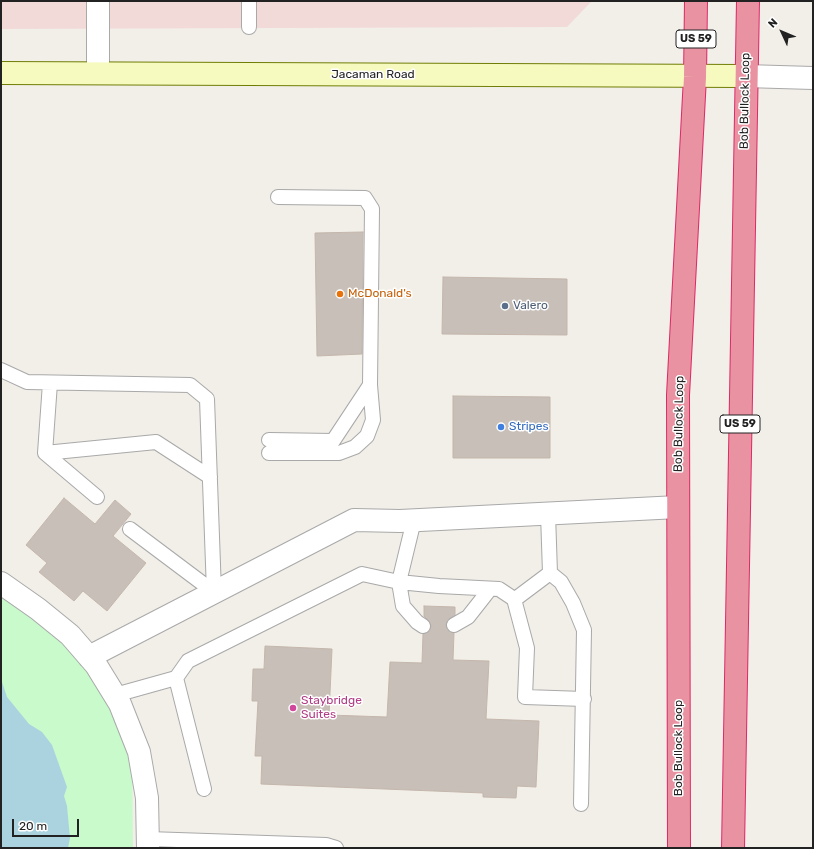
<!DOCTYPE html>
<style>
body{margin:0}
#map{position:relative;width:814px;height:849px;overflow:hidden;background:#f2efe9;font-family:Rubik,sans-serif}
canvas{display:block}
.frame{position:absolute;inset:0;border:2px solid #222;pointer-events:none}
.north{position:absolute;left:762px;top:12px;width:40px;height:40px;-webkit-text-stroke:3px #fff;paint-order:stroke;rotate:314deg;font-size:11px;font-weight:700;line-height:16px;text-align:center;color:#222}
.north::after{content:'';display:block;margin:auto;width:14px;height:18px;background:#222;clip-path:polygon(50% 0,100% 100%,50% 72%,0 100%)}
.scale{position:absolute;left:12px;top:819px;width:67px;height:18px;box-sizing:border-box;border:2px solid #222;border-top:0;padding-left:5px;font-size:12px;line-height:14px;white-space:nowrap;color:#222;-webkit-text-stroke:3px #fff;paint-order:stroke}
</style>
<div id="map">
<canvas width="814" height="849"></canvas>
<div class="frame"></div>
<div class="north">N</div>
<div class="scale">20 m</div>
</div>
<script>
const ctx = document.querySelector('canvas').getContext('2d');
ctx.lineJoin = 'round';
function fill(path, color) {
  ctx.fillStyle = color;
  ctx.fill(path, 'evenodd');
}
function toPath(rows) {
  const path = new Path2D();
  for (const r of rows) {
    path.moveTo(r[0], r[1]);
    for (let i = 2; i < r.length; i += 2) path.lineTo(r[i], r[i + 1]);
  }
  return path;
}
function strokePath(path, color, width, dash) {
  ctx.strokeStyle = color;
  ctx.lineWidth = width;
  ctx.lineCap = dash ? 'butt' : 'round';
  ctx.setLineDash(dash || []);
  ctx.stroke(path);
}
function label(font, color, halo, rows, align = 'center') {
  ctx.font = font + ' Rubik,sans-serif';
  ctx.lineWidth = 3;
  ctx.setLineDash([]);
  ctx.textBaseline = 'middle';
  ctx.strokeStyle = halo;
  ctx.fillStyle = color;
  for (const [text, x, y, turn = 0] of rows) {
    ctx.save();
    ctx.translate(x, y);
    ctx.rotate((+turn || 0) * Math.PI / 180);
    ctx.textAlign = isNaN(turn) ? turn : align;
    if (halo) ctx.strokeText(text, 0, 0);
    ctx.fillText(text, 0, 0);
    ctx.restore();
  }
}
const commercial = toPath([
 [1,1,592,1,567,27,1,29]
]);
const park = toPath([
 [1,590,63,639,93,673,132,754,133,848,1,848]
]);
const water = toPath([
 [1,679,7,697,29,724,42,732,52,745,67,787,64,796,67,806,70,838,68,848,1,848]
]);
const building = toPath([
 [363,232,362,354,317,356,315,233,363,232],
 [443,277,567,279,567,335,442,334,443,277],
 [453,396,550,397,550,458,453,458,453,396],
 [64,498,95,524,115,500,131,514,113,536,146,563,107,611,83,591,74,601,39,572,47,563,26,545,64,498],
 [424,606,455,607,455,615,447,620,446,625,447,630,454,633,453,660,489,661,486,719,539,721,536,787,517,786,516,798,483,797,483,793,261,784,262,756,255,756,258,701,252,701,253,669,264,669,265,646,332,649,329,715,387,717,390,662,422,663,423,634,430,631,431,626,430,622,424,616,424,606]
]);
const lane = toPath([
 [249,1,249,27],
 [1,370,27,382,190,385,207,399,214,592],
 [50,383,45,453,156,442,210,477],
 [269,440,333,441,370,385,372,209,365,198,278,197],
 [45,453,97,497],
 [269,453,339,453,355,447,367,436,373,420,370,385],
 [548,514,550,573,561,582,573,603,584,630,581,804],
 [414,520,399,582,403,606,417,622,423,626],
 [130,529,214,592],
 [514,600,550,573],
 [454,625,468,617,490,589],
 [176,678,188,661,362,574,399,582,439,586,499,589,514,599,527,648,525,697,584,699],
 [115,695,176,678,204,789],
 [148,839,326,845,336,848]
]);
const street = toPath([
 [98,1,98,73],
 [745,76,813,78],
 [1,583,38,609,70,635,96,665,120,704,139,752,147,798,148,848],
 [89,657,354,520,400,521,678,507]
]);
const secondary = toPath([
 [1,73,745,76]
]);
const highway = toPath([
 [679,848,678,395,695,77,696,1],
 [733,848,748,1]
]);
const markers = [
 [340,294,4,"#e8710a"],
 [505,306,4,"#5c6f8a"],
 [501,427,4,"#3f7fe0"],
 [293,708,4,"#d1479c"]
];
const shields = [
 [696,39,40],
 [740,424,40]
];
const shieldNames = [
 ["US 59",696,39],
 ["US 59",740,424]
];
const streetNames = [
 ["Jacaman Road",373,75],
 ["Bob Bullock Loop",745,101,-89],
 ["Bob Bullock Loop",679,424,-89],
 ["Bob Bullock Loop",679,748,-90]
];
const foodNames = [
 ["McDonald's",348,294]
];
const serviceNames = [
 ["Valero",513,306]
];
const shopNames = [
 ["Stripes",509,427]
];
const hotelNames = [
 ["Staybridge",301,701],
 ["Suites",301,715]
];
fill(commercial, '#f2dad9');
fill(park, '#c8facc');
fill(water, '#aad3df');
fill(building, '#c7bfb8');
strokePath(building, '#c4b6ab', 1);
strokePath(lane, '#a9a9a9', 16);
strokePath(street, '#a9a9a9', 24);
strokePath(secondary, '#707d05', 24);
strokePath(highway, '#dc2a67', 24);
strokePath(lane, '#fff', 14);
strokePath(street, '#fff', 22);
strokePath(secondary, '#f7fabf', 22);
strokePath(highway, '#e892a2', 22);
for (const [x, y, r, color] of markers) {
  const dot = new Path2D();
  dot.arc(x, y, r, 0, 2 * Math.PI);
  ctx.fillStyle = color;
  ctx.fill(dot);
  strokePath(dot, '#fff', 1.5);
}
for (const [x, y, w] of shields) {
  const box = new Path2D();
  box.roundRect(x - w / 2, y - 9, w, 18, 3);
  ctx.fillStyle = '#fff';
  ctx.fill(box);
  strokePath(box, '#222', 1);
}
label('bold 11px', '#222', null, shieldNames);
label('12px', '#222', '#fff', streetNames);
label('12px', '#c56008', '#fff', foodNames, 'left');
label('12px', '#4e5e75', '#fff', serviceNames, 'left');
label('12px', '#366cbe', '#fff', shopNames, 'left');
label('12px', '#b23c85', '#fff', hotelNames, 'left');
</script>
